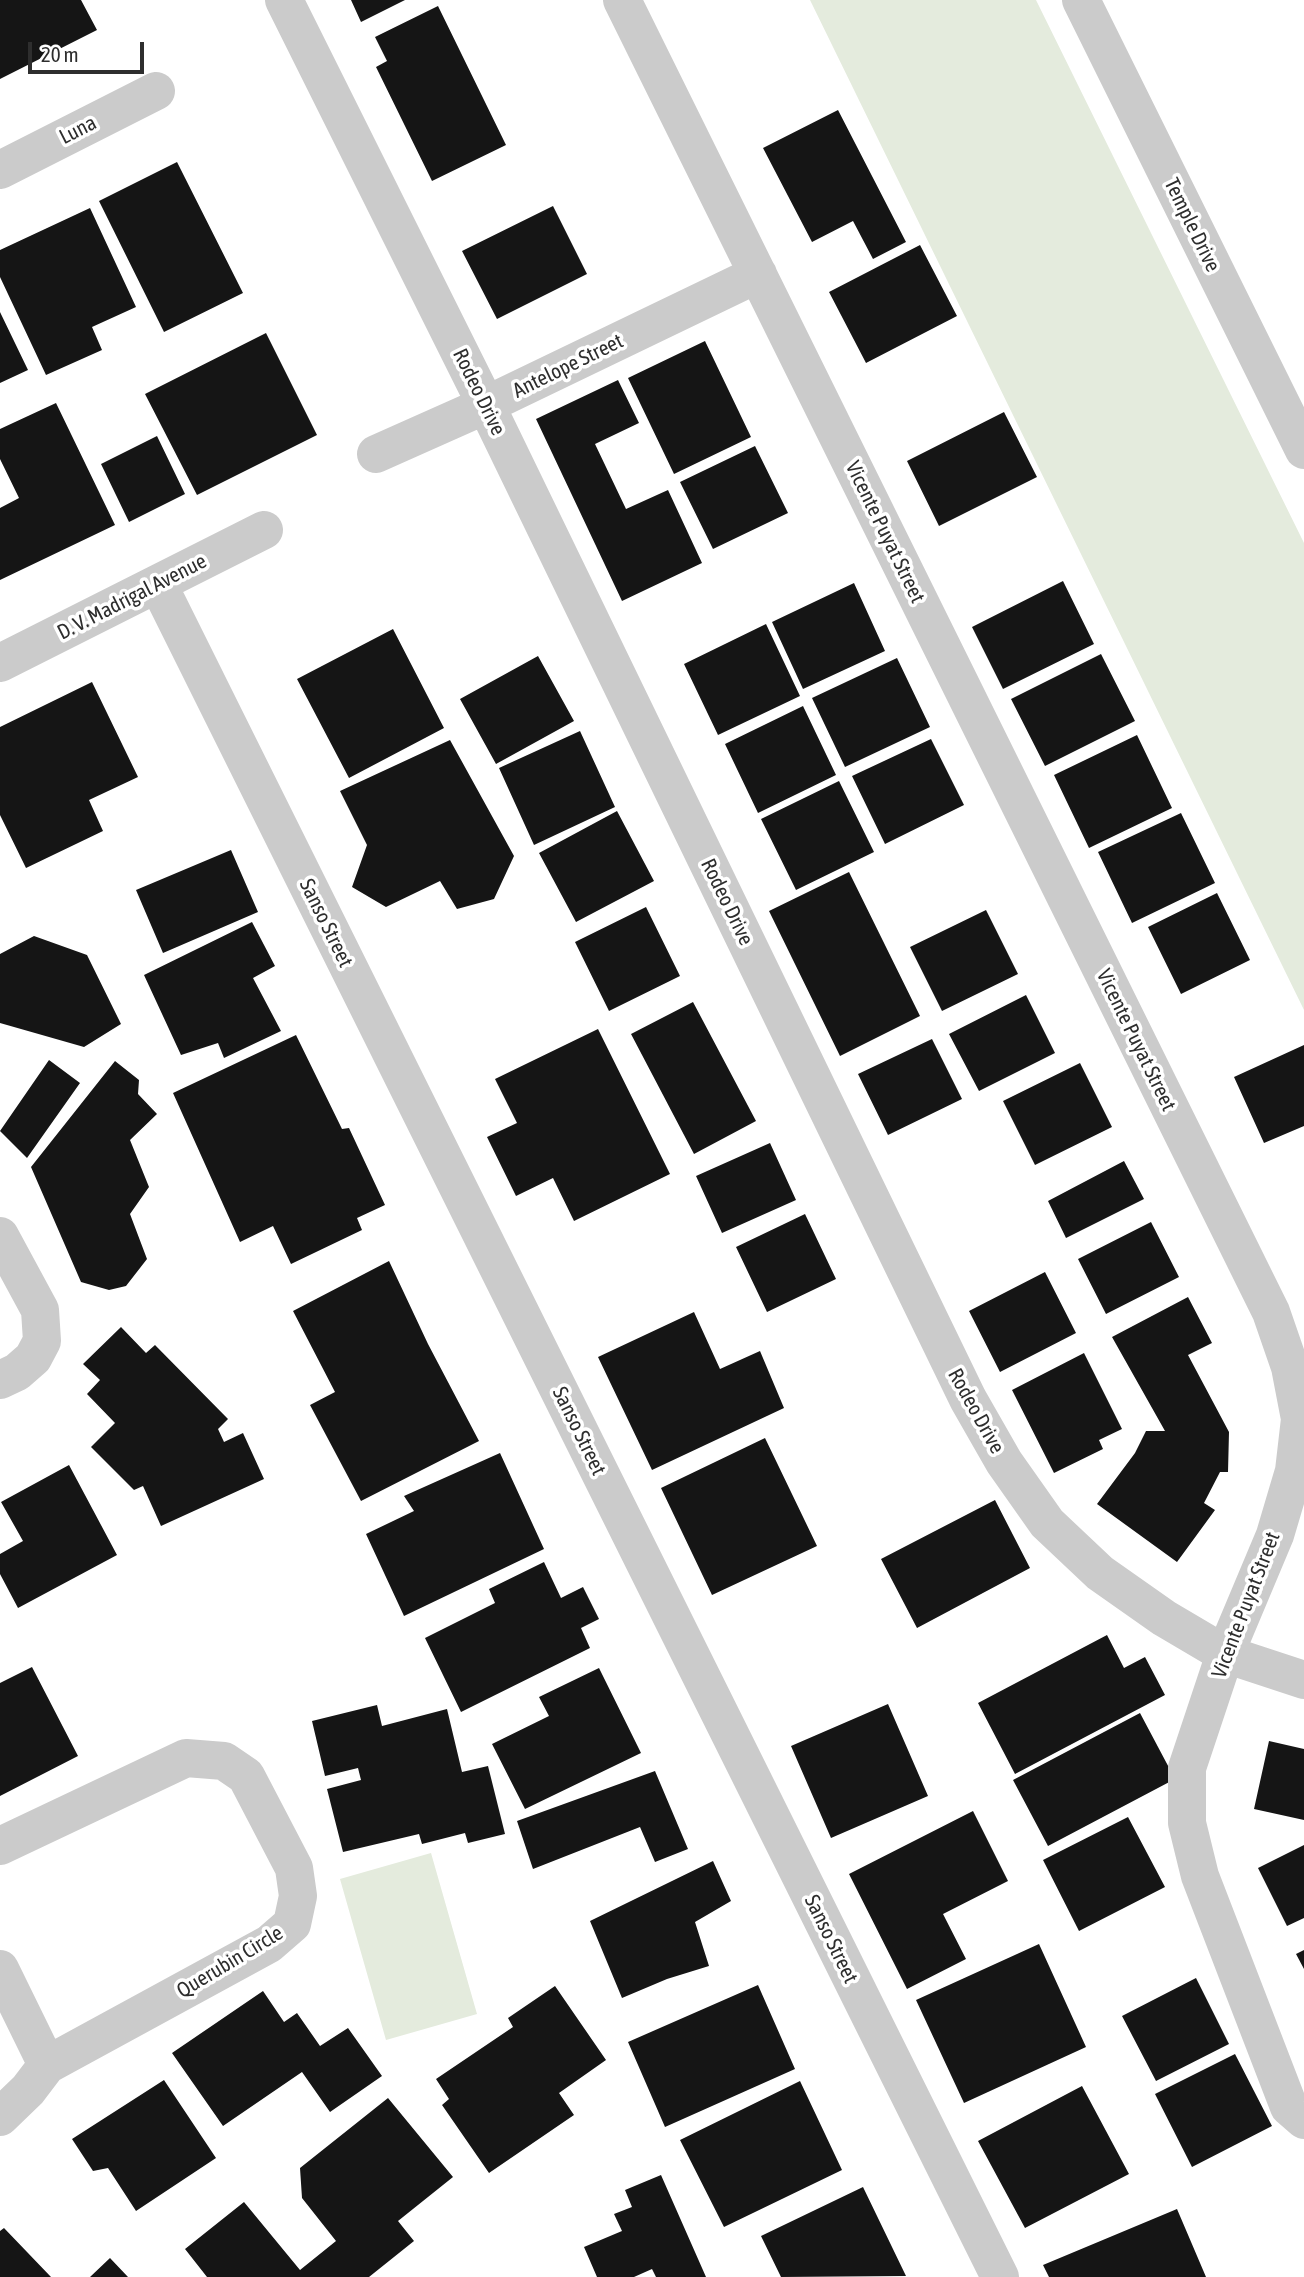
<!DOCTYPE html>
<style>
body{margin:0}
#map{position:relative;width:1304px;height:2277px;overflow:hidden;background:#fff;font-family:"Asap Condensed",sans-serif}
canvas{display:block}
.scale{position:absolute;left:28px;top:42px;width:116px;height:32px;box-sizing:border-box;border:4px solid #2e2e2e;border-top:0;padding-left:9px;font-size:21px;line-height:24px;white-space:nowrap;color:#2e2e2e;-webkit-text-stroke:5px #fff;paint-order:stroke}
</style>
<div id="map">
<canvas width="1304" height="2277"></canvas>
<div class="scale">20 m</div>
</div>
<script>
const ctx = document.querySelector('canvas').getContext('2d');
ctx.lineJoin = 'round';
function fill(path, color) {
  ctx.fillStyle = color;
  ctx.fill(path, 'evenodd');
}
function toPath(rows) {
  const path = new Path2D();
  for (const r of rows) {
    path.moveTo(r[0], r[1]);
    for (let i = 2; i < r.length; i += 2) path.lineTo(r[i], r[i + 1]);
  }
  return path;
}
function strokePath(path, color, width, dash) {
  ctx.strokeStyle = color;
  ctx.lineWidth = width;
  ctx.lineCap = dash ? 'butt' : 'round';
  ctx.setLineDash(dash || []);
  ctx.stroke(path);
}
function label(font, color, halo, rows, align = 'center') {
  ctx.font = font + ' "Asap Condensed",sans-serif';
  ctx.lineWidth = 7;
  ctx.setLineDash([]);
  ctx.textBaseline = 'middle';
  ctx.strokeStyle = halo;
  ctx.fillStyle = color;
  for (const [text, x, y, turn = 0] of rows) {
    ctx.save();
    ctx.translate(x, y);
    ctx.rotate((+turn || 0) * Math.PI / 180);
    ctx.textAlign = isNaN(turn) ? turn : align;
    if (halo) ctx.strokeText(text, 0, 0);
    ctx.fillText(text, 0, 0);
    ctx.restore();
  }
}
const green = toPath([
 [810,0,1036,0,1304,543,1304,1010],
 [431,1853,477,2014,386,2040,340,1879]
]);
const building = toPath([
 [0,0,81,0,97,30,0,79],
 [351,0,405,0,361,22],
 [438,6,506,145,432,181,376,67,387,61,375,37],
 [838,110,906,242,873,259,853,221,812,242,763,148],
 [177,162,243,293,164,332,99,201],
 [553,206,587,274,497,319,462,251],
 [90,208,136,307,92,327,102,350,46,375,0,277,0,250],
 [920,245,957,316,866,363,829,292],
 [0,312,28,370,0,383],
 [266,333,317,435,197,495,145,394],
 [705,341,751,437,674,474,628,378],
 [618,380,639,423,595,444,626,509,668,490,702,563,622,601,536,419],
 [56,403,115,525,0,580,0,508,19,498,0,459,0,429],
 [1004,412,1037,477,939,526,907,461],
 [157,436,185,494,129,522,101,464],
 [755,446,788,513,713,549,680,482],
 [1063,581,1094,644,1003,689,972,627],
 [854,583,885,651,803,689,772,622],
 [766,624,800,696,718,735,684,664],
 [393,629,444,728,349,778,297,679],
 [1101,654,1135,721,1045,766,1011,699],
 [538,656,574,721,496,764,460,699],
 [897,658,930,727,845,767,812,698],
 [92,682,138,777,89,800,103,831,26,868,0,815,0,727],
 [803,706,836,775,758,813,725,744],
 [580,731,615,807,534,845,499,768],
 [1137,735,1172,808,1089,848,1054,775],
 [931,739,964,805,885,844,852,776],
 [450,740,514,856,494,899,457,909,440,881,386,907,352,887,367,845,340,791],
 [839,781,874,852,796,890,761,819],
 [617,811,654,881,576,922,539,853],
 [1181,813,1215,883,1132,923,1098,852],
 [231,850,258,912,163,953,136,890],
 [849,872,920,1016,840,1056,769,911],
 [1217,893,1250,960,1181,994,1148,927],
 [646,907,680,976,609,1011,575,942],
 [986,910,1018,974,942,1011,910,947],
 [252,922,275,966,253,978,281,1031,224,1058,218,1043,181,1055,144,975],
 [34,936,87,955,121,1024,84,1047,0,1023,0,954],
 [1026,995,1055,1053,979,1091,949,1034],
 [693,1002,756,1121,694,1154,631,1034],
 [598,1029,670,1174,574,1221,553,1178,516,1196,487,1137,517,1123,495,1079],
 [296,1035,342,1129,349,1128,385,1205,357,1218,362,1230,291,1264,273,1226,240,1242,173,1093],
 [932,1039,962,1099,888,1135,858,1074],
 [1304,1045,1304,1126,1264,1143,1234,1077],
 [49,1060,80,1083,27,1158,0,1131],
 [115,1061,139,1080,138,1094,157,1114,130,1140,149,1187,130,1214,147,1259,126,1286,109,1290,81,1282,31,1167],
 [1080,1063,1112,1127,1035,1165,1003,1101],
 [770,1143,796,1200,722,1233,696,1176],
 [1124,1161,1144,1199,1066,1238,1048,1201],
 [805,1214,836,1279,767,1312,736,1247],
 [1151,1222,1179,1277,1106,1314,1078,1259],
 [389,1261,428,1344,479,1441,361,1501,310,1405,335,1392,293,1311],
 [1045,1272,1076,1333,1000,1372,969,1311],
 [1188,1297,1212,1343,1188,1355,1229,1432,1228,1472,1220,1472,1204,1503,1215,1510,1177,1562,1097,1504,1135,1453,1146,1431,1165,1431,1112,1337],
 [694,1312,720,1369,760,1351,784,1408,652,1470,598,1357],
 [121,1327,146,1353,155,1345,228,1419,218,1429,224,1442,243,1433,264,1479,161,1526,143,1486,134,1490,91,1447,115,1423,87,1394,100,1380,83,1364],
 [1084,1353,1122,1429,1099,1440,1103,1449,1054,1473,1012,1390],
 [765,1438,817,1546,712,1595,661,1488],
 [500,1453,544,1549,404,1616,366,1534,414,1511,404,1496],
 [69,1465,117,1555,18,1608,0,1574,0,1554,23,1541,1,1502],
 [995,1500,1030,1568,917,1628,881,1559],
 [544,1562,561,1598,583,1587,599,1619,581,1628,590,1648,461,1712,425,1638,495,1603,489,1589],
 [1107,1635,1124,1668,1145,1657,1165,1695,1015,1774,978,1703],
 [32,1667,78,1756,0,1796,0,1683],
 [599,1668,641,1753,525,1809,492,1744,549,1716,539,1697],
 [888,1704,928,1796,831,1838,791,1746],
 [377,1705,382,1726,447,1709,462,1772,488,1766,505,1834,468,1843,465,1833,422,1844,419,1834,343,1852,327,1789,361,1780,358,1768,325,1776,312,1721],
 [1140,1713,1175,1779,1048,1846,1013,1780],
 [1269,1741,1304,1749,1304,1820,1254,1809],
 [655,1771,688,1849,655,1862,640,1827,533,1869,517,1821],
 [973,1811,1008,1881,943,1914,966,1959,907,1989,849,1874],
 [1128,1817,1165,1887,1079,1931,1043,1860],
 [1304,1845,1304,1918,1287,1926,1258,1868],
 [713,1861,731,1901,695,1922,709,1966,667,1979,622,1998,590,1921],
 [1039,1944,1086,2047,964,2103,916,2000],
 [1304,1950,1304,1969,1296,1954],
 [1196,1978,1229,2044,1156,2081,1122,2016],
 [758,1985,795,2069,665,2127,628,2042],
 [555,1986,606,2060,559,2093,574,2115,489,2173,442,2105,449,2099,436,2079,513,2027,508,2018],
 [263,1991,284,2022,297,2013,320,2046,348,2028,382,2076,330,2112,302,2072,223,2126,172,2053],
 [1235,2054,1272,2126,1192,2167,1155,2094],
 [164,2080,216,2158,136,2211,108,2168,93,2171,72,2139],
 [800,2081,842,2170,724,2227,680,2140],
 [1082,2086,1129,2174,1025,2228,978,2141],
 [388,2098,453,2177,398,2221,414,2241,369,2277,207,2277,185,2249,244,2202,300,2270,336,2241,302,2198,300,2168],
 [661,2175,706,2277,656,2277,652,2269,634,2277,597,2277,584,2247,622,2231,614,2214,632,2207,625,2190],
 [863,2187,906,2276,781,2277,761,2236],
 [1177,2209,1206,2277,1049,2277,1043,2265],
 [4,2228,51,2277,0,2277,0,2231],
 [110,2258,128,2277,90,2277]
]);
const minor = toPath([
 [284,0,486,405,968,1399,1004,1462,1047,1523,1100,1573,1164,1618,1225,1654,1304,1680],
 [622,0,1271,1312,1290,1367,1300,1419,1294,1471,1275,1535,1225,1654,1187,1768,1187,1823,1200,1876,1289,2107,1304,2120],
 [0,170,156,91],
 [376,454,486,405,758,274],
 [158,584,1000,2277],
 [0,663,264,530],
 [0,1236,40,1310,42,1341,33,1358,17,1372,0,1380],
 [0,1846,186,1758,224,1761,246,1776,294,1868,298,1896,292,1924,269,1944,47,2065,28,2090,0,2117],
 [0,1969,47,2065]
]);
const tertiary = toPath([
 [1081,0,1304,450]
]);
const streetNames = [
 ["Luna",78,130,-27],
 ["Temple Drive",1192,225,64],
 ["Antelope Street",568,366,-26],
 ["Rodeo Drive",479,392,64],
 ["Vicente Puyat Street",885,532,64],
 ["D. V. Madrigal Avenue",132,597,-27],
 ["Rodeo Drive",727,902,64],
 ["Sanso Street",326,923,64],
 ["Vicente Puyat Street",1136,1040,64],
 ["Rodeo Drive",976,1411,61],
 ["Sanso Street",579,1431,64],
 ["Vicente Puyat Street",1246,1605,-69],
 ["Sanso Street",831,1939,64],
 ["Querubin Circle",230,1962,-31]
];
fill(green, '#e4ebdd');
fill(building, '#151515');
strokePath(minor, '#cbcbcb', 38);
strokePath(tertiary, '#cbcbcb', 38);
label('21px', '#2e2e2e', '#fff', streetNames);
</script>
